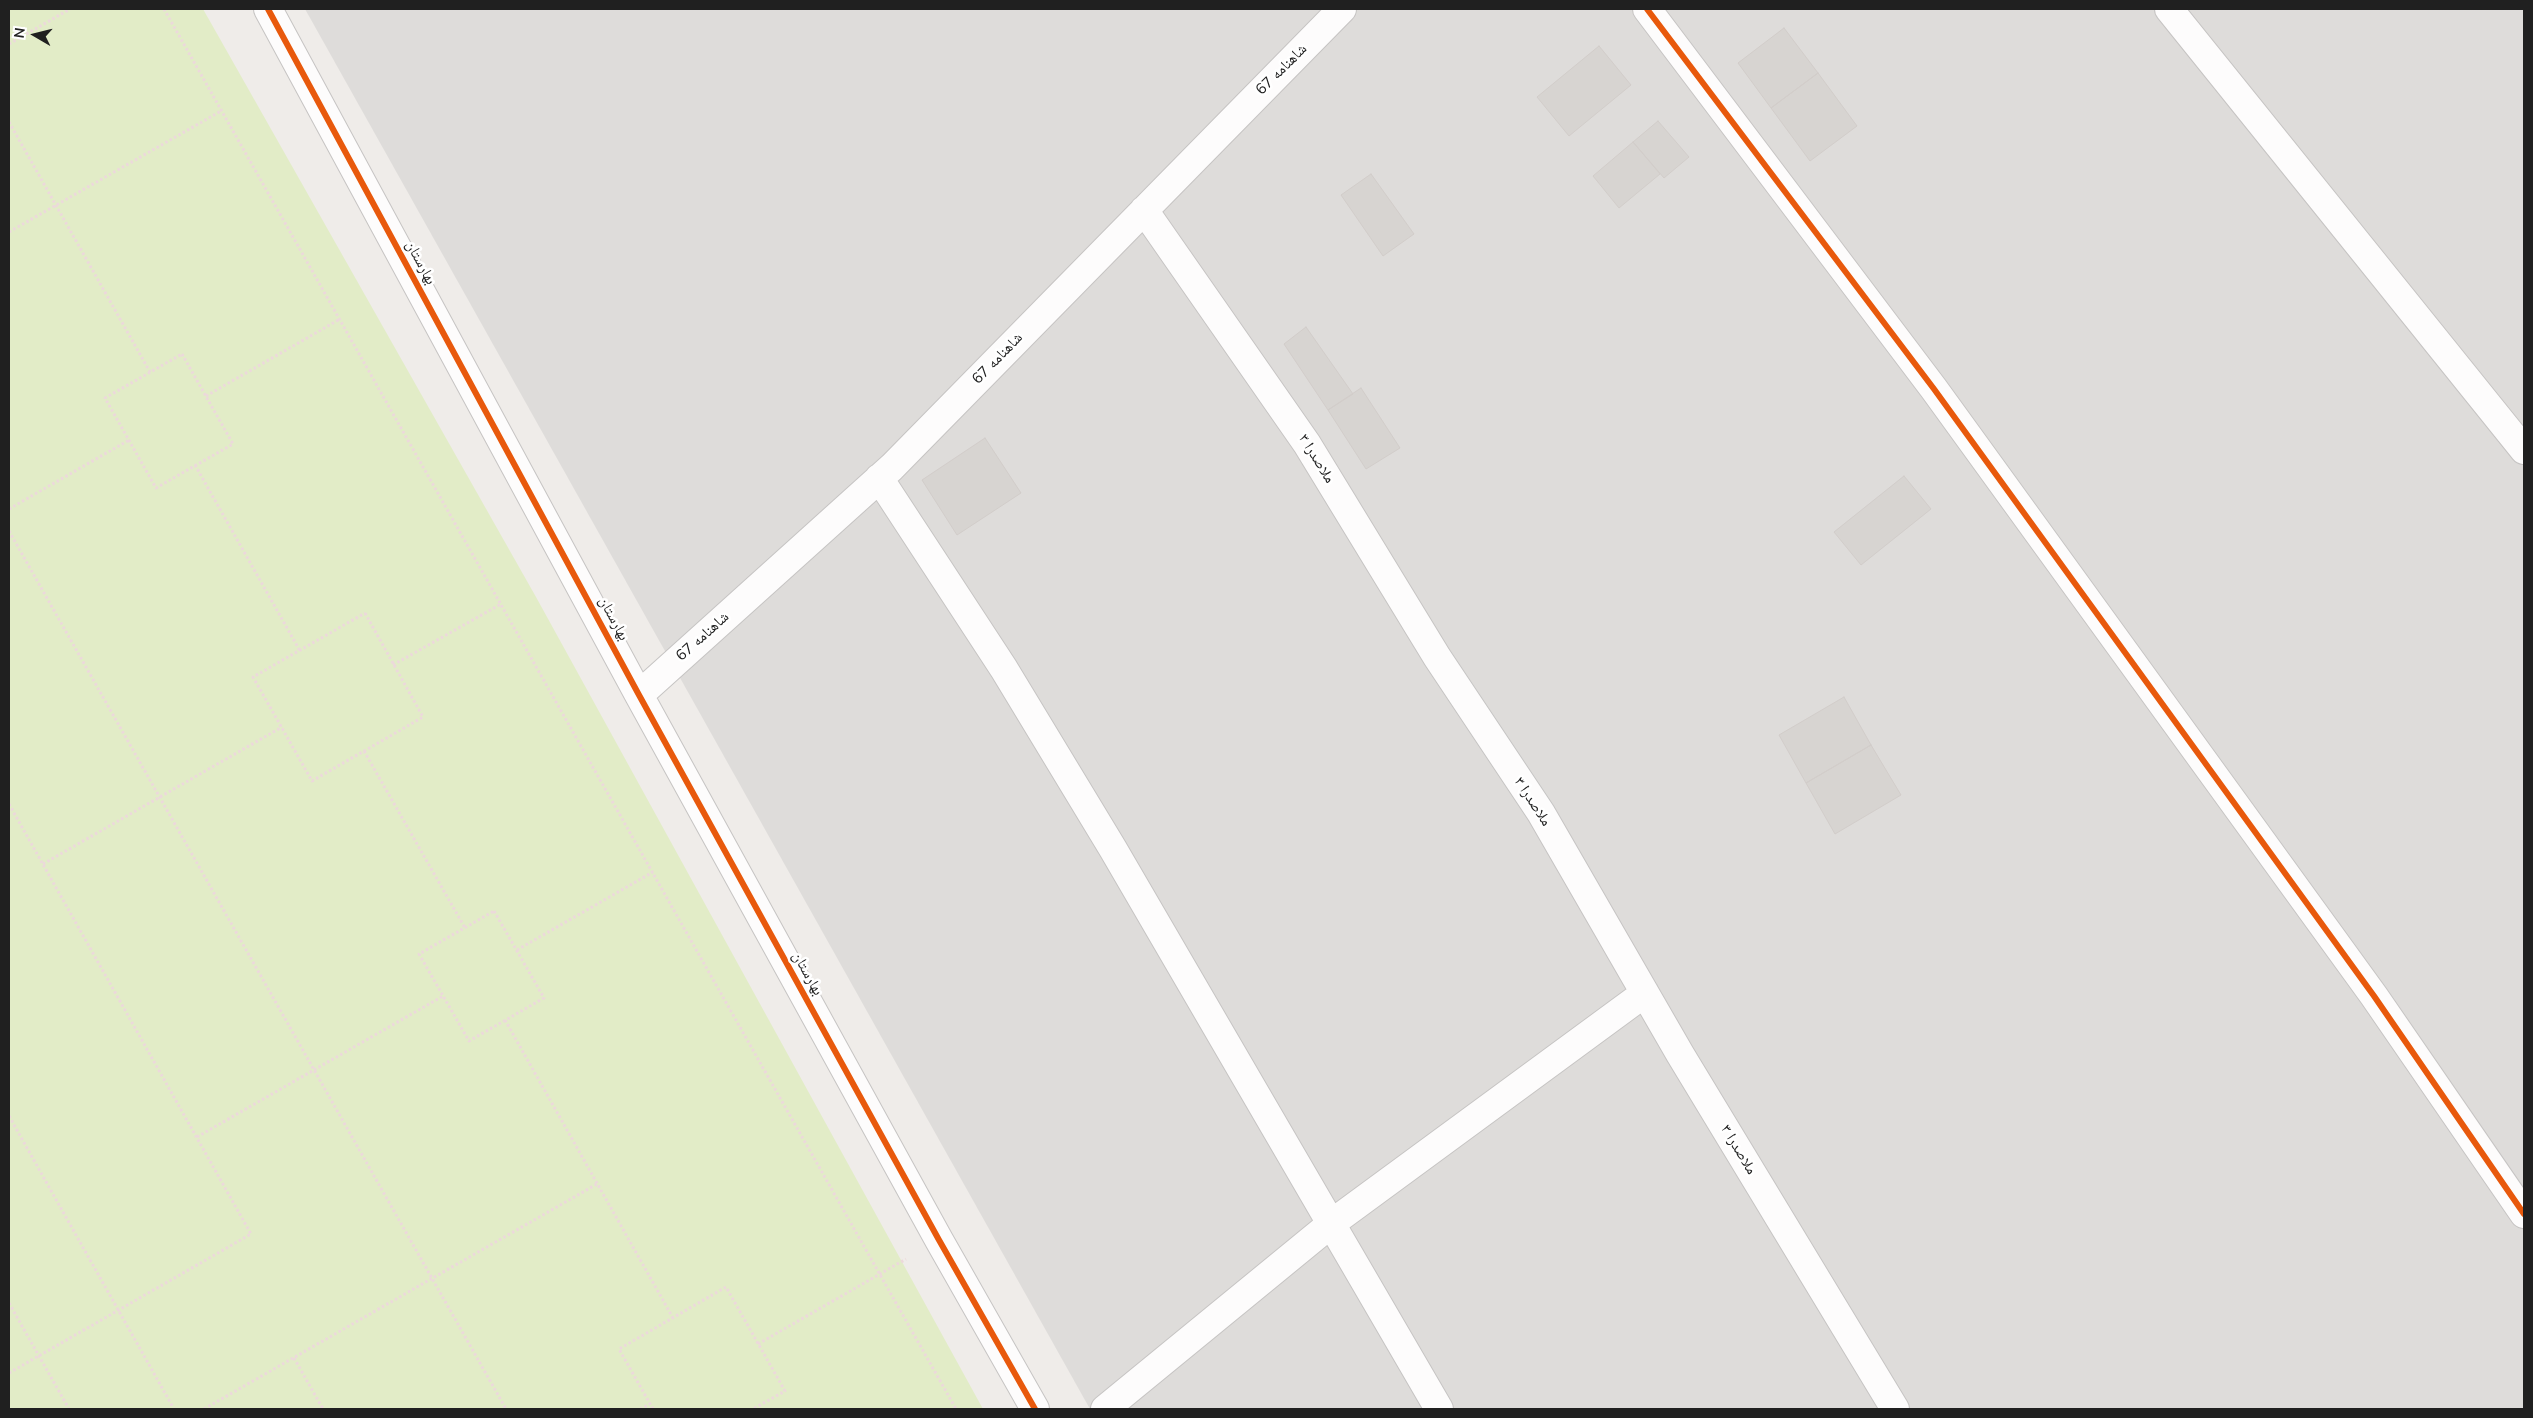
<!DOCTYPE html>
<meta charset="utf-8">
<style>
body{margin:0}
#map{position:relative;width:2533px;height:1418px;overflow:hidden;background:#efece9;font-family:"Nunito Sans",sans-serif}
canvas{display:block}
.frame{position:absolute;inset:0;border:10px solid #202020;pointer-events:none}
.north{position:absolute;left:10px;top:10px;width:50px;height:50px;-webkit-text-stroke:4px #fff;paint-order:stroke;rotate:278deg;font-size:14px;font-weight:700;line-height:20px;text-align:center;color:#202020}
.north::after{content:'';display:block;margin:auto;width:18px;height:22px;background:#202020;clip-path:polygon(50% 0,100% 100%,50% 72%,0 100%)}
</style>
<div id="map">
<canvas width="2533" height="1418"></canvas>
<div class="frame"></div>
<div class="north">N</div>
</div>
<script>
const ctx = document.querySelector('canvas').getContext('2d');
ctx.lineJoin = 'round';
function fill(path, color) {
  ctx.fillStyle = color;
  ctx.fill(path, 'evenodd');
}
function toPath(rows) {
  const path = new Path2D();
  for (const r of rows) {
    path.moveTo(r[0], r[1]);
    for (let i = 2; i < r.length; i += 2) path.lineTo(r[i], r[i + 1]);
  }
  return path;
}
function strokePath(path, color, width, dash) {
  ctx.strokeStyle = color;
  ctx.lineWidth = width;
  ctx.lineCap = dash ? 'butt' : 'round';
  ctx.setLineDash(dash || []);
  ctx.stroke(path);
}
function label(font, color, halo, rows, align = 'center') {
  ctx.font = font + ' "Nunito Sans","Noto Naskh Arabic",sans-serif';
  ctx.lineWidth = 5;
  ctx.setLineDash([]);
  ctx.textBaseline = 'middle';
  ctx.strokeStyle = halo;
  ctx.fillStyle = color;
  for (const [text, x, y, turn = 0] of rows) {
    ctx.save();
    ctx.translate(x, y);
    ctx.rotate((+turn || 0) * Math.PI / 180);
    ctx.textAlign = isNaN(turn) ? turn : align;
    if (halo) ctx.strokeText(text, 0, 0);
    ctx.fillText(text, 0, 0);
    ctx.restore();
  }
}
const residential = toPath([
 [305,9,2524,9,2524,1409,1090,1409]
]);
const grass = toPath([
 [9,9,203,9,536,597,983,1409,9,1409]
]);
const building = toPath([
 [1784,28,1818,73,1771,108,1738,63,1784,28],
 [1599,46,1631,85,1569,136,1537,97,1599,46],
 [1818,73,1857,126,1810,161,1771,108,1818,73],
 [1658,121,1689,157,1664,178,1633,142,1658,121],
 [1633,142,1660,174,1619,208,1593,176,1633,142],
 [1371,174,1414,234,1383,256,1341,195,1371,174],
 [1306,327,1353,394,1328,410,1284,344,1306,327],
 [1361,388,1400,448,1366,469,1328,410,1361,388],
 [985,438,1021,493,957,535,922,480,985,438],
 [1904,476,1931,509,1861,565,1834,532,1904,476],
 [1844,697,1871,745,1806,783,1779,735,1844,697],
 [1871,745,1901,795,1835,834,1806,783,1871,745]
]);
const path = toPath([
 [164,9,956,1409],
 [9,44,70,9],
 [9,122,150,372],
 [9,232,221,111],
 [182,354,233,444,156,488,105,398,182,354],
 [206,396,340,319],
 [195,465,300,651],
 [9,509,129,440],
 [9,531,506,1409],
 [365,613,423,717,312,781,253,677,365,613],
 [393,665,501,604],
 [364,751,465,928],
 [9,804,251,1234,9,1373],
 [43,864,282,727],
 [494,911,544,998,469,1041,419,954,494,911],
 [517,950,653,872],
 [505,1020,673,1318],
 [9,1116,174,1409],
 [197,1137,443,996],
 [9,1303,69,1409],
 [758,1344,906,1259],
 [294,1358,323,1409],
 [204,1409,597,1184],
 [640,1409,650,1404],
 [653,1409,619,1349,726,1287,785,1391,753,1409]
]);
const minor = toPath([
 [268,9,639,695,939,1240,1035,1409],
 [1647,9,1934,389,2374,996,2524,1214],
 [2169,9,2524,450],
 [1144,210,1307,444,1437,657,1541,813,1680,1054,1895,1409],
 [879,478,1004,669,1113,849,1439,1409],
 [639,695,892,467,1342,9],
 [1105,1409,1332,1223,1645,993]
]);
const cycleway = toPath([
 [268,9,639,695,939,1240,1035,1409],
 [1647,9,1934,389,2374,996,2524,1214]
]);
const streetNames = [
 ["شاهنامه 67",1282,70,-45],
 ["بهارستان",420,263,62],
 ["شاهنامه 67",998,359,-46],
 ["ملاصدرا ۳",1316,459,58],
 ["بهارستان",613,619,62],
 ["شاهنامه 67",703,637,-42],
 ["ملاصدرا ۳",1532,802,57],
 ["بهارستان",807,974,61],
 ["ملاصدرا ۳",1738,1150,59]
];
fill(residential, '#dedcda');
fill(grass, '#e2ecc7');
fill(building, '#d7d4d1');
strokePath(building, '#d2cdca', 1);
strokePath(minor, '#c6c4c3', 30);
strokePath(path, '#ecd9db', 3, [2.5, 2.5]);
strokePath(minor, '#fdfcfc', 28);
strokePath(cycleway, '#e8590c', 6);
label('15px', '#202020', '#fff', streetNames);
</script>
